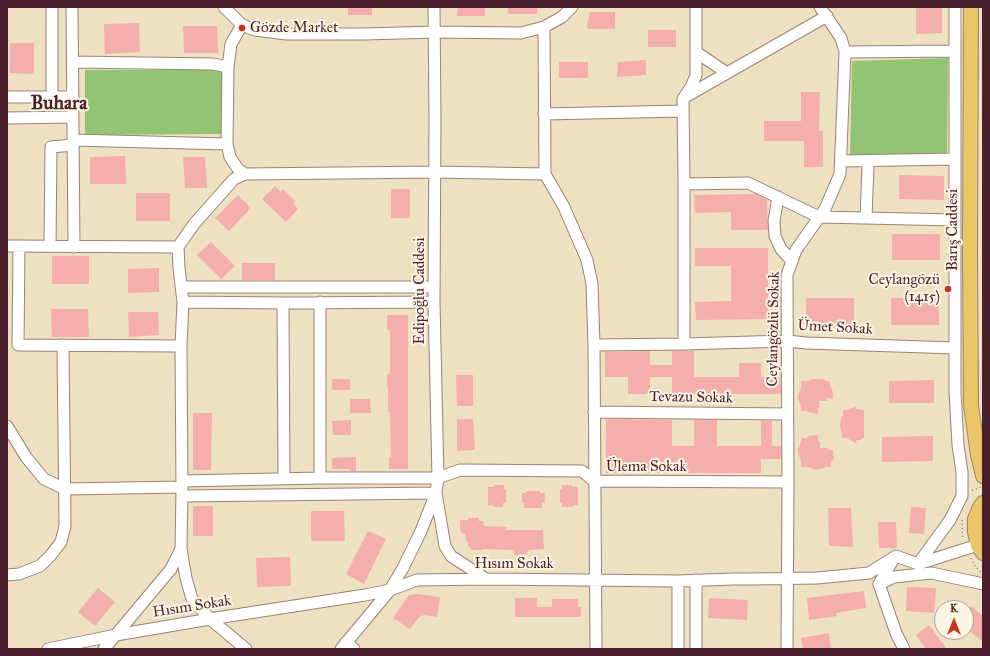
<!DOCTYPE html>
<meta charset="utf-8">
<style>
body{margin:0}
#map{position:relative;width:990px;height:656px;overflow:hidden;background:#ede1c1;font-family:"IM FELL Great Primer",serif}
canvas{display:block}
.frame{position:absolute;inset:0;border:8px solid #4a1f2b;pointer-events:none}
.north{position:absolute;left:934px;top:600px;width:40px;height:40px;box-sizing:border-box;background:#fcf5e5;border:1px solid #b59f9b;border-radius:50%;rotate:0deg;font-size:11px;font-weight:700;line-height:16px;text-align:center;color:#4a1f2b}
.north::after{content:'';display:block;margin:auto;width:14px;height:18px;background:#c8321e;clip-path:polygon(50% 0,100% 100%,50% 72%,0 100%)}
</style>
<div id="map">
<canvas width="990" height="656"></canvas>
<div class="frame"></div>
<div class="north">K</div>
</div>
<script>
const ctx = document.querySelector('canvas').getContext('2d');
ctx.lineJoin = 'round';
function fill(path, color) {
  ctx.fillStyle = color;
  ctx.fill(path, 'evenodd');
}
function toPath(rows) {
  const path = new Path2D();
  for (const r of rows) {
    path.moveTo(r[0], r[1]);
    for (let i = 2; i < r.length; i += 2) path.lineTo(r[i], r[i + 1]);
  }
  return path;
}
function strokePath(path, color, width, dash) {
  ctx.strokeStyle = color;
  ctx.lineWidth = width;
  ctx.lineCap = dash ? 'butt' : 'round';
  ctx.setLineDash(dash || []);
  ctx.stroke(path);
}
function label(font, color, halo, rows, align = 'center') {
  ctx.font = font + ' "IM FELL Great Primer",serif';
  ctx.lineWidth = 4;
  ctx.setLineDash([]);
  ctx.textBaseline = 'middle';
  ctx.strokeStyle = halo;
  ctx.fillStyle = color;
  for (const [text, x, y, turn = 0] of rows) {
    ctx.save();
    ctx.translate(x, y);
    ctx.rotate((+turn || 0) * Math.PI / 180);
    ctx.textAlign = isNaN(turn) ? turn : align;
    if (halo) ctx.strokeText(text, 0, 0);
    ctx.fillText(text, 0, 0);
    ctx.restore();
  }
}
const green = toPath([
 [948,58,947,154,850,155,852,61],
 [85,70,223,70,224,134,85,135]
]);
const building = toPath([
 [348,7,372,7,372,15,348,15],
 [458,7,485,7,485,16,457,16],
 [508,7,537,7,537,14,508,14],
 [916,7,942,7,942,33,916,34],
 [590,12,615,12,615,29,588,29,587,26],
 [139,23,140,52,105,54,104,24],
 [183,26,217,26,218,53,184,53],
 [648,30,676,30,676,47,648,47],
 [10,43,34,43,34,74,10,73],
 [646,60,646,75,617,77,618,62],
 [559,62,588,62,588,78,559,78],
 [801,92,820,92,819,131,823,131,823,167,804,167,804,141,764,141,764,121,801,121],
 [125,156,126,184,90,184,90,157],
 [183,157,205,157,207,188,185,188],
 [899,175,944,176,944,200,899,199],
 [275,186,281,192,283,189,295,201,293,203,298,209,286,222,262,199],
 [391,189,410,189,410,218,391,218],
 [136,193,170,193,170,221,136,221],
 [756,194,767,200,768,230,731,230,731,212,695,213,694,195],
 [238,195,251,208,229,231,215,218],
 [892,234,940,234,940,260,892,260],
 [211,242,235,266,221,279,197,255],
 [695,248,768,248,768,319,696,320,695,302,731,301,731,266,695,266],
 [52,256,89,256,89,284,52,284],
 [242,263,275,263,275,280,242,280],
 [159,268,159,292,128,293,128,269],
 [806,298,854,298,854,327,806,327],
 [891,298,939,298,939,325,891,325],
 [51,309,88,309,89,337,52,337],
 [128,312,158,312,159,335,129,337],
 [387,315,408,315,408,469,389,469,389,457,391,457,390,412,388,412,388,387,387,387,387,374,390,374,390,330,387,330],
 [650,351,650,365,672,365,672,351,694,351,694,377,739,377,739,363,761,363,761,377,780,377,781,394,672,394,672,377,650,377,650,394,628,394,628,377,605,377,605,352],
 [456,375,473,375,473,406,457,406],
 [332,379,350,379,350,390,332,390],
 [813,379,822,379,826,381,830,382,830,386,833,392,833,399,827,398,827,401,819,401,819,408,818,408,818,414,811,413,806,411,801,411,801,406,798,399,798,396,801,388,801,381,808,381],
 [934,380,934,403,889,403,889,381],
 [350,399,370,399,371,413,350,413],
 [856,406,856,409,861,409,861,410,864,410,864,438,861,438,861,440,856,440,857,444,847,438,842,438,842,433,840,426,841,417,843,416,843,410,848,410],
 [193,413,212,413,211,470,193,470],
 [457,419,473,419,475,450,457,451],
 [606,419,672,420,672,446,694,446,694,420,717,420,717,446,761,446,761,421,772,421,772,446,781,446,781,459,761,459,761,473,606,473],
 [351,420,351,435,333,435,332,421],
 [818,435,818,441,820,441,820,448,828,448,827,450,833,450,834,458,831,462,831,467,826,467,816,470,808,467,801,467,801,460,799,456,798,450,799,447,801,442,802,438,806,438,809,436],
 [933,436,933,461,882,462,882,437],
 [356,457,356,471,349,471,349,469,332,469,332,458],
 [494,485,504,485,504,489,506,489,506,503,503,503,503,507,493,507,493,505,488,505,488,487,494,487],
 [562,485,572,485,572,487,578,487,578,505,573,505,573,507,562,507,562,503,560,503,560,489,562,489],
 [526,491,540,491,540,493,545,493,545,503,542,503,542,508,524,508,524,503,522,503,522,493,526,493],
 [193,506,213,506,213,536,193,536],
 [911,507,926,508,924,534,909,533],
 [828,508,851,508,853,547,829,546],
 [311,511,344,511,345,541,311,541],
 [468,518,479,518,479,521,483,521,484,526,507,527,506,530,543,530,544,549,529,550,526,554,514,555,514,550,483,549,483,550,471,550,471,548,468,547,468,542,466,541,465,534,462,533,460,530,460,520,468,520],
 [878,522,896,522,897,548,879,548],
 [368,531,386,539,364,584,346,574],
 [290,557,291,586,257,587,256,558],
 [907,587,936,588,934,613,906,611],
 [98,588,115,602,95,626,78,612],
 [864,591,866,608,836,613,837,616,809,620,807,598],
 [418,594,440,597,437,617,424,615,419,617,410,629,393,618,409,595],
 [515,598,537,598,537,607,552,607,552,599,578,599,578,607,581,607,581,617,515,617],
 [709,598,748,600,747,620,708,618],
 [971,606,983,616,983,642,966,628,966,611],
 [929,625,947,649,926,649,916,635],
 [829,633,831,649,803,649,801,638]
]);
const path = toPath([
 [972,490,981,487],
 [962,520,962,535,964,539],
 [971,558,975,566,981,573]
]);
const minor = toPath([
 [72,7,74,247],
 [224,7,242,25,255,30,286,34,365,34,435,32,521,33,544,27,562,17,572,7],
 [544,27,545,174,564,207,587,260,592,284,594,345,596,649],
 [696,52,727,73],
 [845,52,955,51],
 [73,62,213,64,228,67],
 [7,97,73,97],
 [52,97,52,7],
 [685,97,827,16],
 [544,114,683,111],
 [7,118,73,117],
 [73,140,227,144,230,157,238,169,245,174],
 [227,144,228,67,231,44,242,25],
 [841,161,955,159],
 [684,184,683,99,691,87,696,75,696,7],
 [778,197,774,221,775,236,781,249,792,261],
 [866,218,868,166,867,161],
 [7,246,178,247],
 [19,246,18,345,181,346],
 [50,246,51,147,73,145],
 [181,287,434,287],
 [183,302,283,303,434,302],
 [320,302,320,478],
 [283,303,284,479],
 [684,344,684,184,748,183,819,217,955,220],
 [594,345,684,344,787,341,806,343,955,348],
 [594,412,787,414],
 [7,426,26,457,44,479,65,489,182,487],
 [182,481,320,478,438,478,460,470,582,471,594,481,788,482],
 [182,496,436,493,445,546,451,556,486,579],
 [181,549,186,578,192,599,210,619,246,649],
 [894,558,879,584,896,633,904,649],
 [918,564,950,520,962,496,962,472,958,445,955,392,955,7],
 [7,575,19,574,40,566,51,555,61,542,65,526,63,345],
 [696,580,696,649],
 [678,581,678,649],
 [879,584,894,577,931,573,979,583,983,584],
 [346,642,354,649],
 [48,649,116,635,210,619,365,595,390,590,417,580,486,579,678,581,734,579,752,579,817,578,869,573,896,556,918,564,978,545],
 [104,649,171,569,181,549,182,490,181,346,183,302,179,268,178,247,194,224,234,179,245,174,435,172,545,174],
 [341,649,390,590,403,568,421,531,436,493,438,478,434,302,435,119,434,7],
 [787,649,788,482,787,275,796,250,825,209,840,174,845,52,841,38,820,7]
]);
const major = toPath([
 [971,7,970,253,971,405,978,455,983,476],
 [983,503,980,507,975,519,975,532,978,545,983,553]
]);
const markers = [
 [242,28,4,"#c8321e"],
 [948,289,4,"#c8321e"]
];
const poiNames = [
 ["Gözde Market",250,28],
 ["Ceylangözü",940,280,"right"],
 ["(1415)",940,297,"right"]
];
const streetNames = [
 ["Barış Caddesi",953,230,-90],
 ["Edipoğlu Caddesi",420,291,-90],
 ["Ümet Sokak",835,328,3],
 ["Ceylangözlü Sokak",774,329,-89],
 ["Tevazu Sokak",691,398,1],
 ["Ülema Sokak",646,467],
 ["Hısım Sokak",514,564],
 ["Hısım Sokak",192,607,-9]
];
const districtNames = [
 ["Buhara",59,104]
];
fill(green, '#93c473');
fill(building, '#f4aeab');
strokePath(minor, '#9c8076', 13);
strokePath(major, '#9c8076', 16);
strokePath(path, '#9c8076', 1.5, [1, 3]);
strokePath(minor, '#fff', 11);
strokePath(major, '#ebc669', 14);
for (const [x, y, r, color] of markers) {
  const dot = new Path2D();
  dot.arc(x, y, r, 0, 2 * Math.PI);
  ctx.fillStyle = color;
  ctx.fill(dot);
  strokePath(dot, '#fcf5e5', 1.5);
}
label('15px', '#4a1f2b', '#fcf5e5', poiNames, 'left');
label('15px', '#4a1f2b', '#fcf5e5', streetNames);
label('bold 19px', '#4a1f2b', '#fcf5e5', districtNames);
</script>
